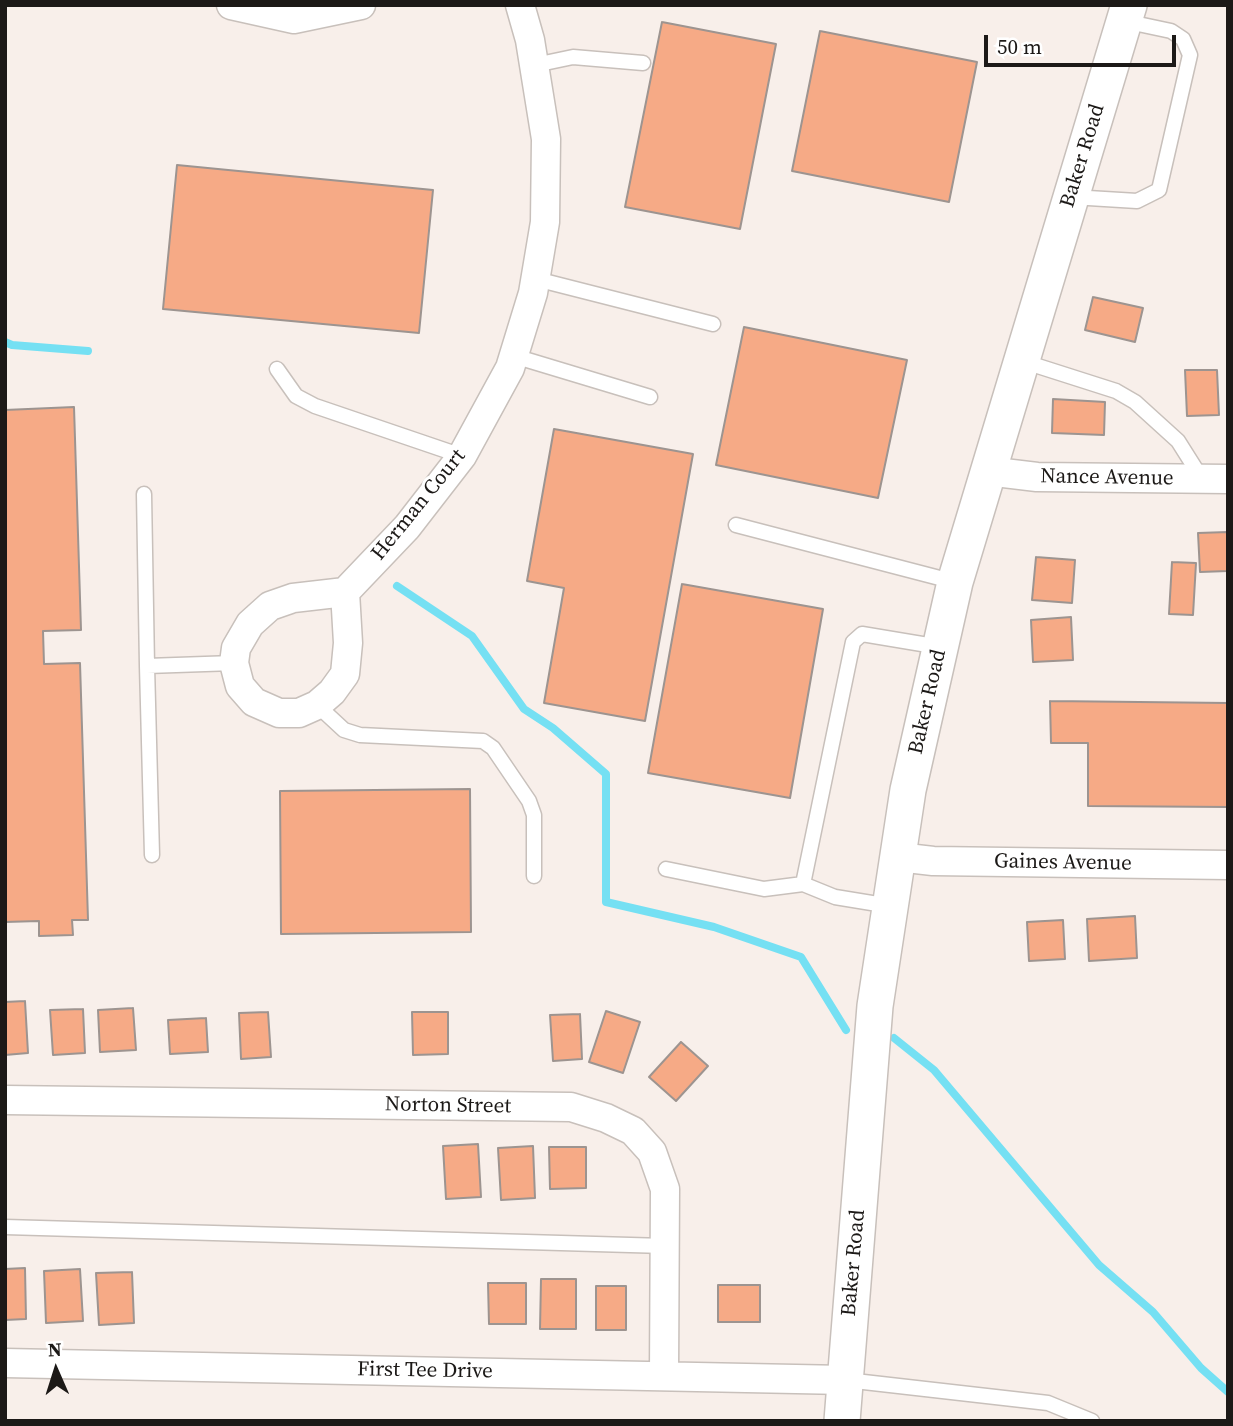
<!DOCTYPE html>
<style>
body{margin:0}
#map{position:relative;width:1233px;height:1426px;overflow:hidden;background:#f8efea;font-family:"Source Serif 4",serif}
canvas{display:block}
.frame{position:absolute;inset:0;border:7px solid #1c1917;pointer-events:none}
.north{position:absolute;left:21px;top:1335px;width:70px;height:70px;-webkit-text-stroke:5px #fff;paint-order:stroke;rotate:357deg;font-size:19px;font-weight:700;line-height:28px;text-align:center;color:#1c1917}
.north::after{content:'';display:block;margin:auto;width:24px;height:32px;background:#1c1917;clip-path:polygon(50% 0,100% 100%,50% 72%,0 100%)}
.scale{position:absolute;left:984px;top:35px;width:192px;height:32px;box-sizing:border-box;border:4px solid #1c1917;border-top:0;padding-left:9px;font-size:21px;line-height:24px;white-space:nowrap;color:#1c1917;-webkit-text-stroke:5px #fff;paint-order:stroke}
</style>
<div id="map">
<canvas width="1233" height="1426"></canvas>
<div class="frame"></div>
<div class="north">N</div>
<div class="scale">50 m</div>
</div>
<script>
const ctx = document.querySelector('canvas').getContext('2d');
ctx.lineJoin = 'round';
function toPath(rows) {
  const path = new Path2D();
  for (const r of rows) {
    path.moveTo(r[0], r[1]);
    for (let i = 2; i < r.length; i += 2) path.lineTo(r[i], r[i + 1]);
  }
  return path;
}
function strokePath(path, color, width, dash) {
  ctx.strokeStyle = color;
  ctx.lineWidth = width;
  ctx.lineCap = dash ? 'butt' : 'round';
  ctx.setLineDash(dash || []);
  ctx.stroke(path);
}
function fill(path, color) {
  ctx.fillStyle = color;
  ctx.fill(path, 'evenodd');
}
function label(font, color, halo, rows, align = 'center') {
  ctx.font = font + ' "Source Serif 4",serif';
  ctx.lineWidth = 6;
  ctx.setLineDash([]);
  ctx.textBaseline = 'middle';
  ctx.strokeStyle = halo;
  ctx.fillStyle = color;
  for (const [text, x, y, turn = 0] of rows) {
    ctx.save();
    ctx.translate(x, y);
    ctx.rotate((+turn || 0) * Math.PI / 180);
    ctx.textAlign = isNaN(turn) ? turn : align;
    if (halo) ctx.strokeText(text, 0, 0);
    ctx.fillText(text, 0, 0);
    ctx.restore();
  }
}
const stream = toPath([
 [5,342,12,345,88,351],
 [397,586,472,636,524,709,553,728,606,774,606,902,714,927,801,957,846,1030],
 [894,1038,934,1070,1099,1265,1153,1312,1201,1368,1228,1392]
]);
const building = toPath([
 [662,22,776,44,740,229,625,207,662,22],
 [820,31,977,62,949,202,792,171,820,31],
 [177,165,433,190,419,333,163,309,177,165],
 [1093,297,1143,308,1135,342,1085,330,1093,297],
 [744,327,907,360,878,498,716,465,744,327],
 [1185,370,1217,370,1219,415,1187,416,1185,370],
 [1053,399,1105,402,1104,435,1052,433,1053,399],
 [74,407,81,630,43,631,44,664,80,663,88,920,72,920,73,935,39,936,39,921,5,922,5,410,74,407],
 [554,429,693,454,645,721,544,703,564,588,527,581,554,429],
 [1228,532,1228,571,1200,572,1198,533,1228,532],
 [1036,557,1075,560,1072,603,1032,600,1036,557],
 [1172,562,1196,563,1193,615,1169,614,1172,562],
 [682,584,823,609,790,798,648,773,682,584],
 [1071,617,1073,660,1033,662,1031,620,1071,617],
 [1050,701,1228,703,1228,807,1088,806,1088,743,1051,743,1050,701],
 [470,789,471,932,281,934,280,791,470,789],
 [1135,916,1137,958,1089,961,1087,919,1135,916],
 [1063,920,1065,959,1029,961,1027,922,1063,920],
 [25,1001,28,1053,5,1055,5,1002,25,1001],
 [133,1008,136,1050,100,1052,98,1010,133,1008],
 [83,1009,85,1053,53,1055,50,1010,83,1009],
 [606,1011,640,1022,623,1073,589,1062,606,1011],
 [268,1012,271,1057,241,1059,239,1013,268,1012],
 [412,1012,448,1012,448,1054,413,1055,412,1012],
 [580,1014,582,1059,553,1061,550,1015,580,1014],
 [206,1018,208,1052,170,1054,168,1020,206,1018],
 [681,1042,708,1066,676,1101,649,1077,681,1042],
 [478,1144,481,1197,446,1199,443,1146,478,1144],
 [533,1146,535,1198,501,1200,498,1148,533,1146],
 [549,1147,586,1147,586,1188,550,1189,549,1147],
 [25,1268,26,1319,5,1320,5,1269,25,1268],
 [80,1269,83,1321,46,1323,44,1271,80,1269],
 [132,1272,134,1323,99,1325,96,1273,132,1272],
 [541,1279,576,1279,576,1329,540,1329,541,1279],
 [488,1283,526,1283,526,1324,489,1324,488,1283],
 [718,1285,760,1285,760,1322,718,1322,718,1285],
 [596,1286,626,1286,626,1330,596,1330,596,1286]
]);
const service = toPath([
 [535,65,573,57,643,63],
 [1072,197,1137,201,1159,190,1190,55,1183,39,1171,31,1124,21],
 [536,279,713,324],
 [514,356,650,397],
 [1022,361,1116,391,1135,402,1178,441,1202,479],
 [277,369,296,396,315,406,462,456],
 [144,494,147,666],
 [736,525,955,582],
 [317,705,344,730,360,735,483,741,493,748,529,801,534,815,534,876],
 [152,855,147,666,234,663],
 [666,869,764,889,803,884,835,897,890,906],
 [803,884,853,642,862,634,940,647],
 [5,1227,665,1246],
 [846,1380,1048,1403,1092,1421]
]);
const minor = toPath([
 [231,5,294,19,361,5],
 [987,471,1037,477,1228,479],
 [345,592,348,643,345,674,332,692,317,705,299,713,279,713,254,702,240,686,234,663,236,648,250,624,270,606,293,598,345,592,407,527,462,456,510,368,533,293,545,222,546,139,530,40,520,5],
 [898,857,933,861,1228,865],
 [5,1100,571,1107,606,1118,633,1131,652,1152,665,1189,664,1375],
 [5,1363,845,1380]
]);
const tertiary = toPath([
 [842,1421,875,1006,908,790,955,582,1129,5]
]);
const streetNames = [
 ["Baker Road",1083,156,-73],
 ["Nance Avenue",1107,478,1],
 ["Herman Court",419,505,-51],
 ["Baker Road",928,702,-77],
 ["Gaines Avenue",1063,863,1],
 ["Norton Street",448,1106,1],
 ["Baker Road",854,1263,-85],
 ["First Tee Drive",425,1371,1]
];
strokePath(stream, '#75e0f3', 8);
fill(building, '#f6aa86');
strokePath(building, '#9d9490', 2);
strokePath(service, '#c8c0bb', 17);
strokePath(minor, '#c8c0bb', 31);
strokePath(tertiary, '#c8c0bb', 38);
strokePath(service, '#fff', 14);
strokePath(minor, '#fff', 28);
strokePath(tertiary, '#fff', 35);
label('21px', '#1c1917', '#fff', streetNames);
</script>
